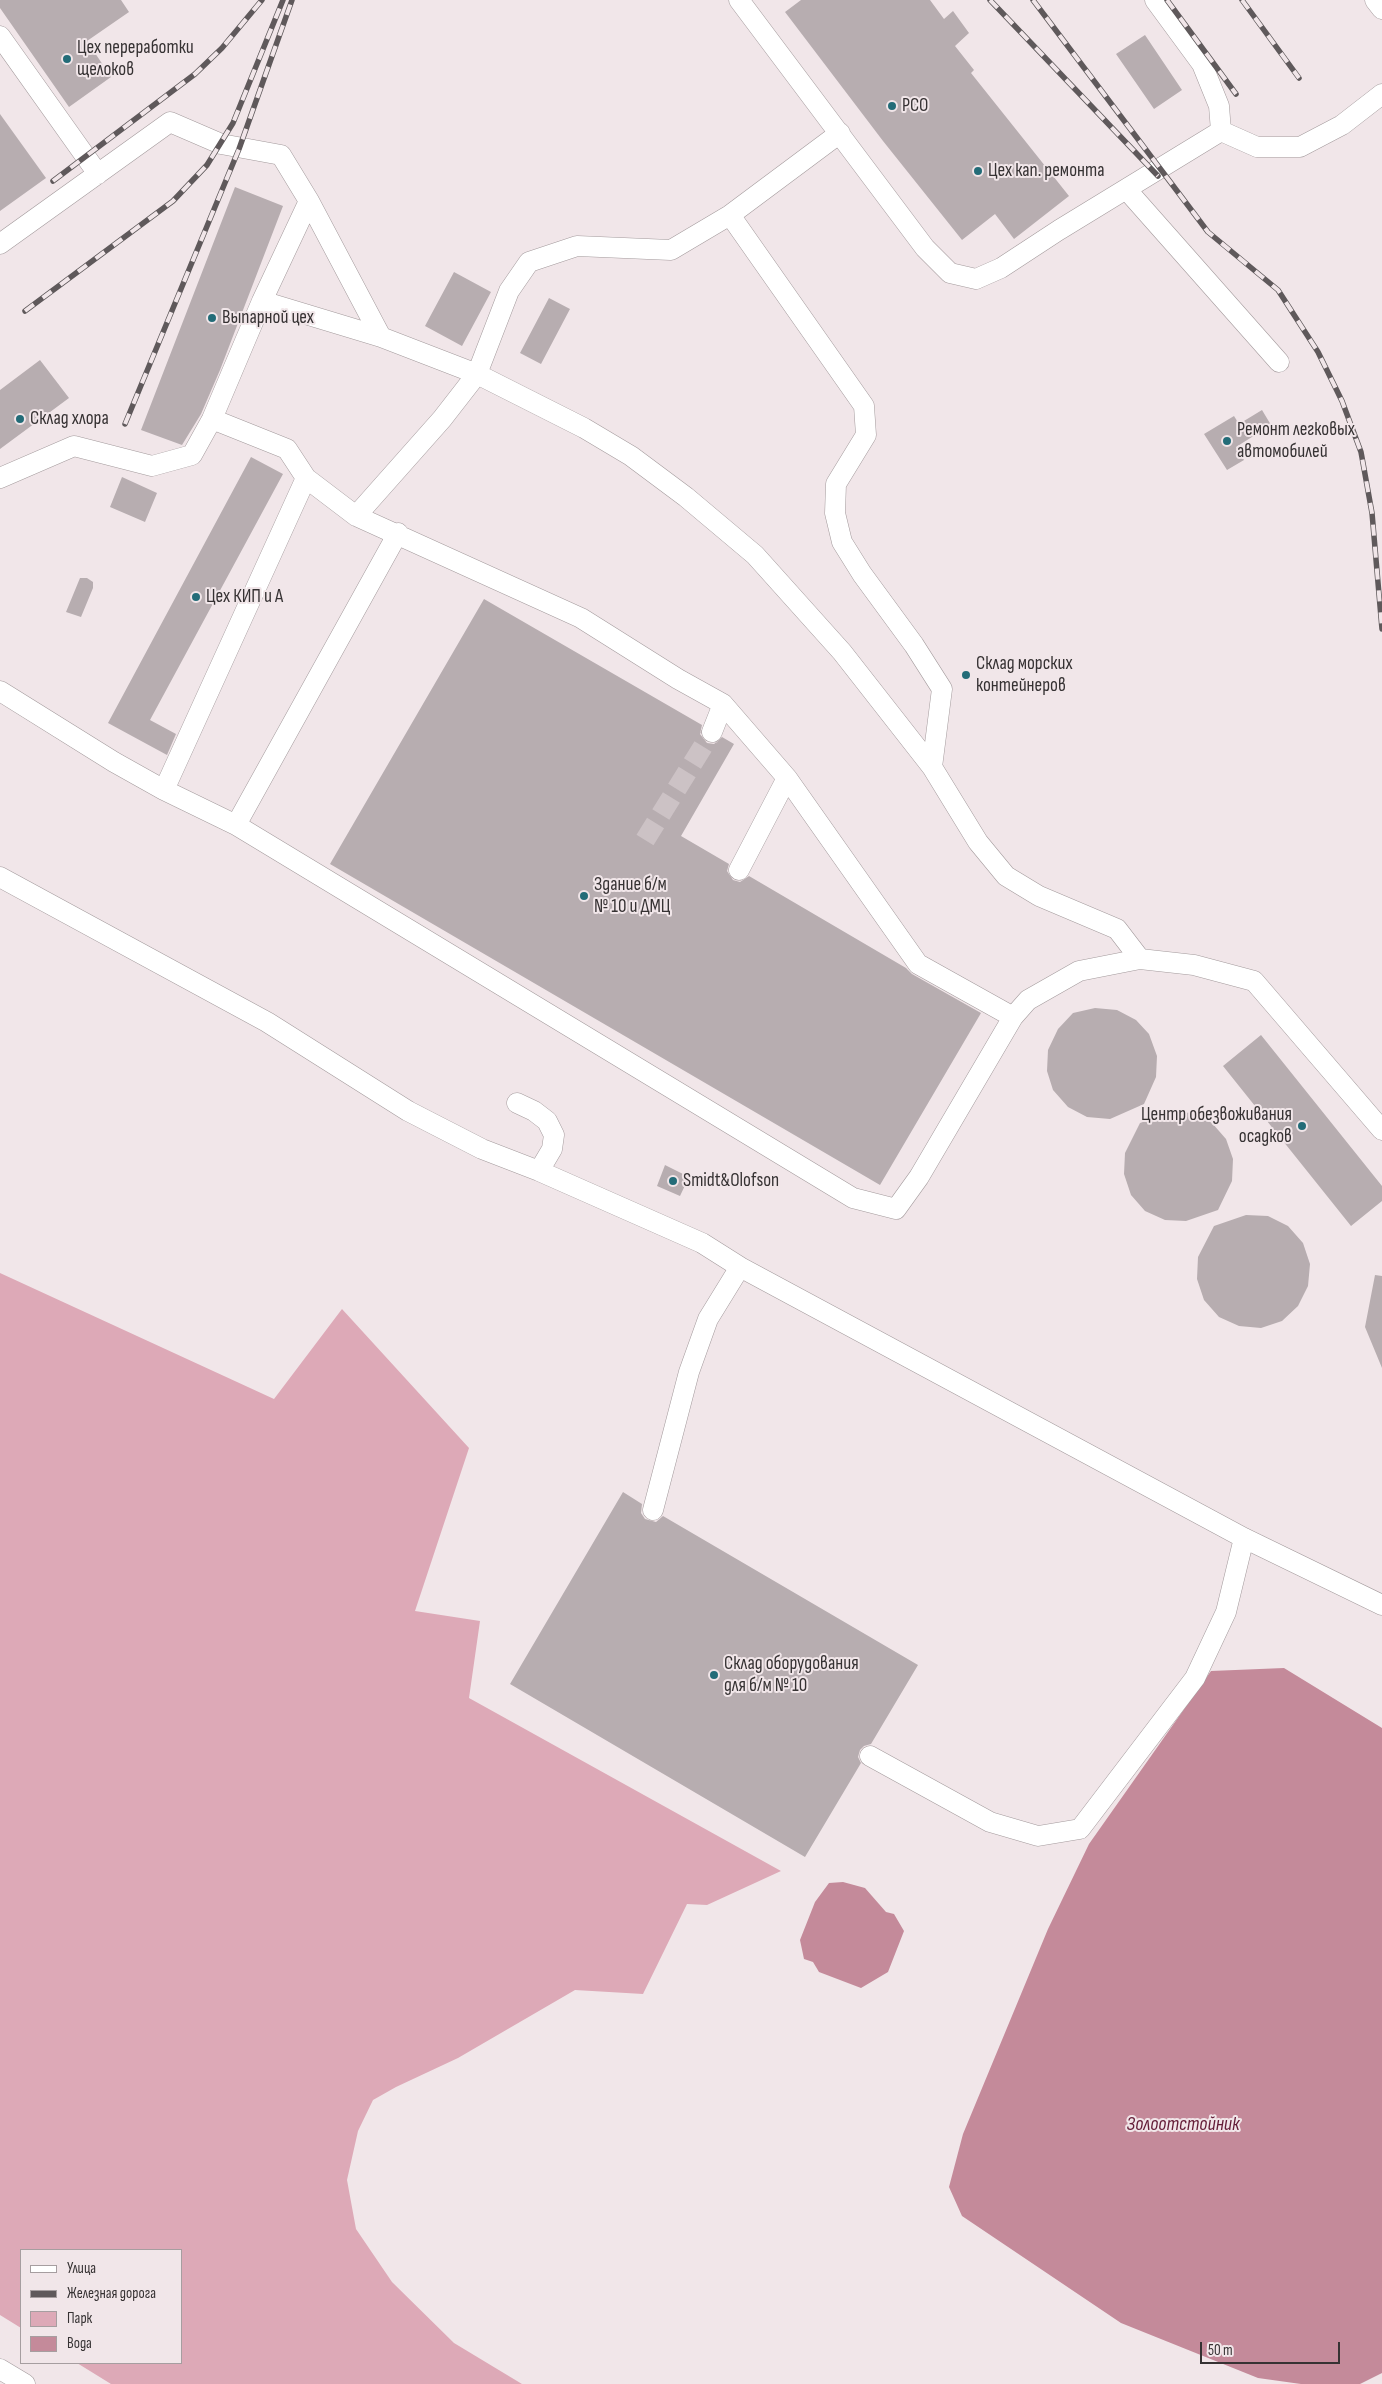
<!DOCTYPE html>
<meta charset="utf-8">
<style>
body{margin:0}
#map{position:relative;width:1382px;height:2384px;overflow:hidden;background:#f1e6e9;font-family:"Sofia Sans Condensed",sans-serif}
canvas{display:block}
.legend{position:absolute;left:20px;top:2249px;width:162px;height:115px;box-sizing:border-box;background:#f1e6e9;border:1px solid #a69ea0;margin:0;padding:6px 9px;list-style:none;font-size:15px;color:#363233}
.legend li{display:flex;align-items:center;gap:10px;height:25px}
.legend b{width:25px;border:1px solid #a69ea0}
.scale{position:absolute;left:1200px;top:2342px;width:140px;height:22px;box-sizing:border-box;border:2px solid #363233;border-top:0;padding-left:6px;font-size:15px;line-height:18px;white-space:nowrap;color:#363233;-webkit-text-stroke:4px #f1e6e9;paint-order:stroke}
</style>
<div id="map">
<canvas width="1382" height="2384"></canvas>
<ul class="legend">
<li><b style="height:6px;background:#fff"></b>Улица</li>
<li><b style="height:6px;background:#5f595b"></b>Железная дорога</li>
<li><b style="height:14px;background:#dda9b7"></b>Парк</li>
<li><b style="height:14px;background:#c48a9a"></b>Вода</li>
</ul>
<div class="scale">50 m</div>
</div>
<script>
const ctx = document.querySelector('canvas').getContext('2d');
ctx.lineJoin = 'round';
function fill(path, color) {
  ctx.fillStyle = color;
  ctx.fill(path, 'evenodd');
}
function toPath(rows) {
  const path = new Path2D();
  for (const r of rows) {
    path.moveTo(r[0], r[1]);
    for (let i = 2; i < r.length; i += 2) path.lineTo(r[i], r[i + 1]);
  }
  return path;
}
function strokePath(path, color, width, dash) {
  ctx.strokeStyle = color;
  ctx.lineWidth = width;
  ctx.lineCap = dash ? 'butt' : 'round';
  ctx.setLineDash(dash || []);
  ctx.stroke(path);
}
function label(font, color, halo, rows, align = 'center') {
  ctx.font = font + ' "Sofia Sans Condensed",sans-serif';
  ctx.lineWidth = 4;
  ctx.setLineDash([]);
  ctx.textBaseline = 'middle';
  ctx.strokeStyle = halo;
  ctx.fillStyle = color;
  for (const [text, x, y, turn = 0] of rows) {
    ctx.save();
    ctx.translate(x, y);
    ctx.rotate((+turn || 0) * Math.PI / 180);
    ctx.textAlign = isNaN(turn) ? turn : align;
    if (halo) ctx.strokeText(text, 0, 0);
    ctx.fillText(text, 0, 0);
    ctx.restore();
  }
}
const green = toPath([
 [0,1273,274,1399,342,1309,469,1448,415,1611,480,1621,469,1698,781,1871,707,1905,687,1904,643,1994,575,1990,458,2058,396,2087,373,2100,358,2131,347,2180,356,2229,392,2282,454,2343,522,2384,111,2384,77,2363,181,2363,181,2250,21,2250,21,2328,0,2315]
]);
const water = toPath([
 [1284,1668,1382,1728,1382,2373,1360,2384,1301,2384,1258,2378,1121,2323,962,2216,949,2187,963,2134,1048,1929,1089,1844,1211,1671],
 [843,1882,865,1888,886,1912,894,1914,904,1931,888,1972,861,1988,819,1972,813,1962,804,1959,800,1940,815,1902,829,1883]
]);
const building = toPath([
 [0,0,121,0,129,12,87,41,111,77,69,107,0,8],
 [801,0,930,0,944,19,953,11,969,33,955,46,974,70,971,73,1069,196,1014,239,995,214,962,240,883,141,785,12],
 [1145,35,1182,90,1154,109,1116,54],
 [0,114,46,178,0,211],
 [235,187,283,206,220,370,201,414,182,445,141,430],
 [454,272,491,292,462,346,425,326],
 [549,298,570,309,541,364,520,353],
 [40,360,69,398,0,449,0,390],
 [1262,410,1271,425,1236,447,1244,460,1227,470,1204,434,1234,416,1239,424],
 [251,457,283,474,150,720,176,734,167,755,108,723],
 [122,477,157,493,145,522,110,507],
 [80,578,87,578,93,582,93,588,81,617,66,612],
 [484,599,702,725,700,734,707,743,714,744,722,737,734,744,681,836,729,864,727,871,733,880,740,882,749,876,906,968,912,974,981,1013,880,1185,330,864],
 [1095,1008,1117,1010,1136,1020,1149,1034,1157,1056,1156,1077,1144,1104,1110,1119,1087,1117,1068,1107,1053,1090,1047,1071,1048,1050,1058,1029,1073,1013],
 [1261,1035,1382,1186,1382,1201,1351,1226,1223,1066],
 [1171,1112,1193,1113,1212,1123,1226,1139,1233,1159,1232,1181,1218,1210,1186,1221,1165,1220,1145,1211,1131,1195,1124,1174,1125,1153,1140,1123],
 [665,1165,689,1177,680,1196,657,1186],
 [1246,1215,1268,1216,1288,1226,1303,1243,1310,1264,1308,1286,1298,1306,1282,1321,1261,1328,1239,1326,1219,1317,1204,1300,1197,1279,1198,1257,1214,1226],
 [1375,1275,1382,1276,1382,1368,1365,1327],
 [623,1492,642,1504,641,1513,645,1519,656,1522,663,1516,918,1665,871,1744,864,1746,860,1750,858,1757,861,1763,805,1857,510,1684]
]);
const minorTunnel = toPath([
 [645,840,712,732]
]);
const minor = toPath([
 [739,0,925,248,950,273,976,279,1001,268,1059,230,1221,131],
 [1155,0,1202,64,1219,106,1221,131],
 [1375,0,1382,9],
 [0,36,98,174],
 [1221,131,1257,147,1300,147,1342,125,1382,94],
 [840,133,730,215,671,250,577,246,529,262,509,291,477,374,584,428,631,456,686,497,755,555,842,652,932,767,978,842,1006,876,1039,896,1117,929,1140,959],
 [1126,189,1279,362],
 [730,215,864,406,866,435,836,484,835,513,842,542,862,574,914,645,942,689,932,767],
 [0,244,170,122,221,144,281,155,309,201,381,337],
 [262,301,381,337,477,374,442,419,356,516],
 [212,419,287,449,306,478],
 [0,478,74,446,152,466,192,455,212,419,262,301,309,201],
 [0,691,114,762,164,790,236,825,853,1198,896,1209,919,1177,1013,1017,1028,1000,1079,971,1140,959,1194,965,1254,981,1382,1130],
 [712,732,723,704],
 [164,790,306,478,356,516,581,618,678,679,723,704,787,778,918,964,1013,1017],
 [236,825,398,533],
 [739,870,787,778],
 [0,877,267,1022,408,1111,482,1149,539,1171,702,1243,740,1267,1244,1538,1382,1605],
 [517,1103,534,1111,547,1121,554,1135,552,1149,539,1171],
 [653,1510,689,1372,708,1319,740,1267],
 [870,1756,990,1822,1038,1836,1080,1829,1195,1678,1226,1612,1244,1538],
 [0,2369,25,2384]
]);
const rail = toPath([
 [990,0,1158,176],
 [1033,0,1208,232,1278,290,1318,352,1342,401,1361,452,1372,513,1382,629],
 [1167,0,1236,94],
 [1242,0,1299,78],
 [53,181,195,74,222,48,262,0],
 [25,311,173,201,207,165,233,123,283,0],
 [125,424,239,149,292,0]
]);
const markers = [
 [67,59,5,"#236c78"],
 [892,106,5,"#236c78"],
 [978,171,5,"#236c78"],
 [212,318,5,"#236c78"],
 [20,419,5,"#236c78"],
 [1227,441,5,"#236c78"],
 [196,597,5,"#236c78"],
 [966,675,5,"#236c78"],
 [584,896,5,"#236c78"],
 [1302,1126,5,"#236c78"],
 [673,1181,5,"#236c78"],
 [714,1675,5,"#236c78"]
];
const poiNames = [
 ["Цех переработки",77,48],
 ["щелоков",77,70],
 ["РСО",902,106],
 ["Цех кап. ремонта",988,171],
 ["Выпарной цех",222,318],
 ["Склад хлора",30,419],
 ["Ремонт легковых",1237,430],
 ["автомобилей",1237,452],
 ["Цех КИП и А",206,597],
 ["Склад морских",976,664],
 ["контейнеров",976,686],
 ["Здание б/м",594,885],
 ["№ 10 и ДМЦ",594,907],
 ["Центр обезвоживания",1292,1115,"right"],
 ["осадков",1292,1137,"right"],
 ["Smidt&Olofson",683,1181],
 ["Склад оборудования",724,1664],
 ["для б/м № 10",724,1686]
];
const waterNames = [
 ["Золоотстойник",1183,2125]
];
fill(green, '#dda9b7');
fill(water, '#c48a9a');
fill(building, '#b7adb0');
strokePath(minorTunnel, '#ccc2c5', 20, [20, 10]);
strokePath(minor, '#a39a9c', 21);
strokePath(minor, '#fff', 20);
strokePath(rail, '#5f595b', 5.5);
strokePath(rail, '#f1e6e9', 4, [11]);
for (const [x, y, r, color] of markers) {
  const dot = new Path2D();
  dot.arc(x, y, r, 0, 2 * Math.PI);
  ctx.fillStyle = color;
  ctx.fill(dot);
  strokePath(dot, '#f1e6e9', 2);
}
label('19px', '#363233', '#f1e6e9', poiNames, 'left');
label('italic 20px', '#641d38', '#f1e6e9', waterNames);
</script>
